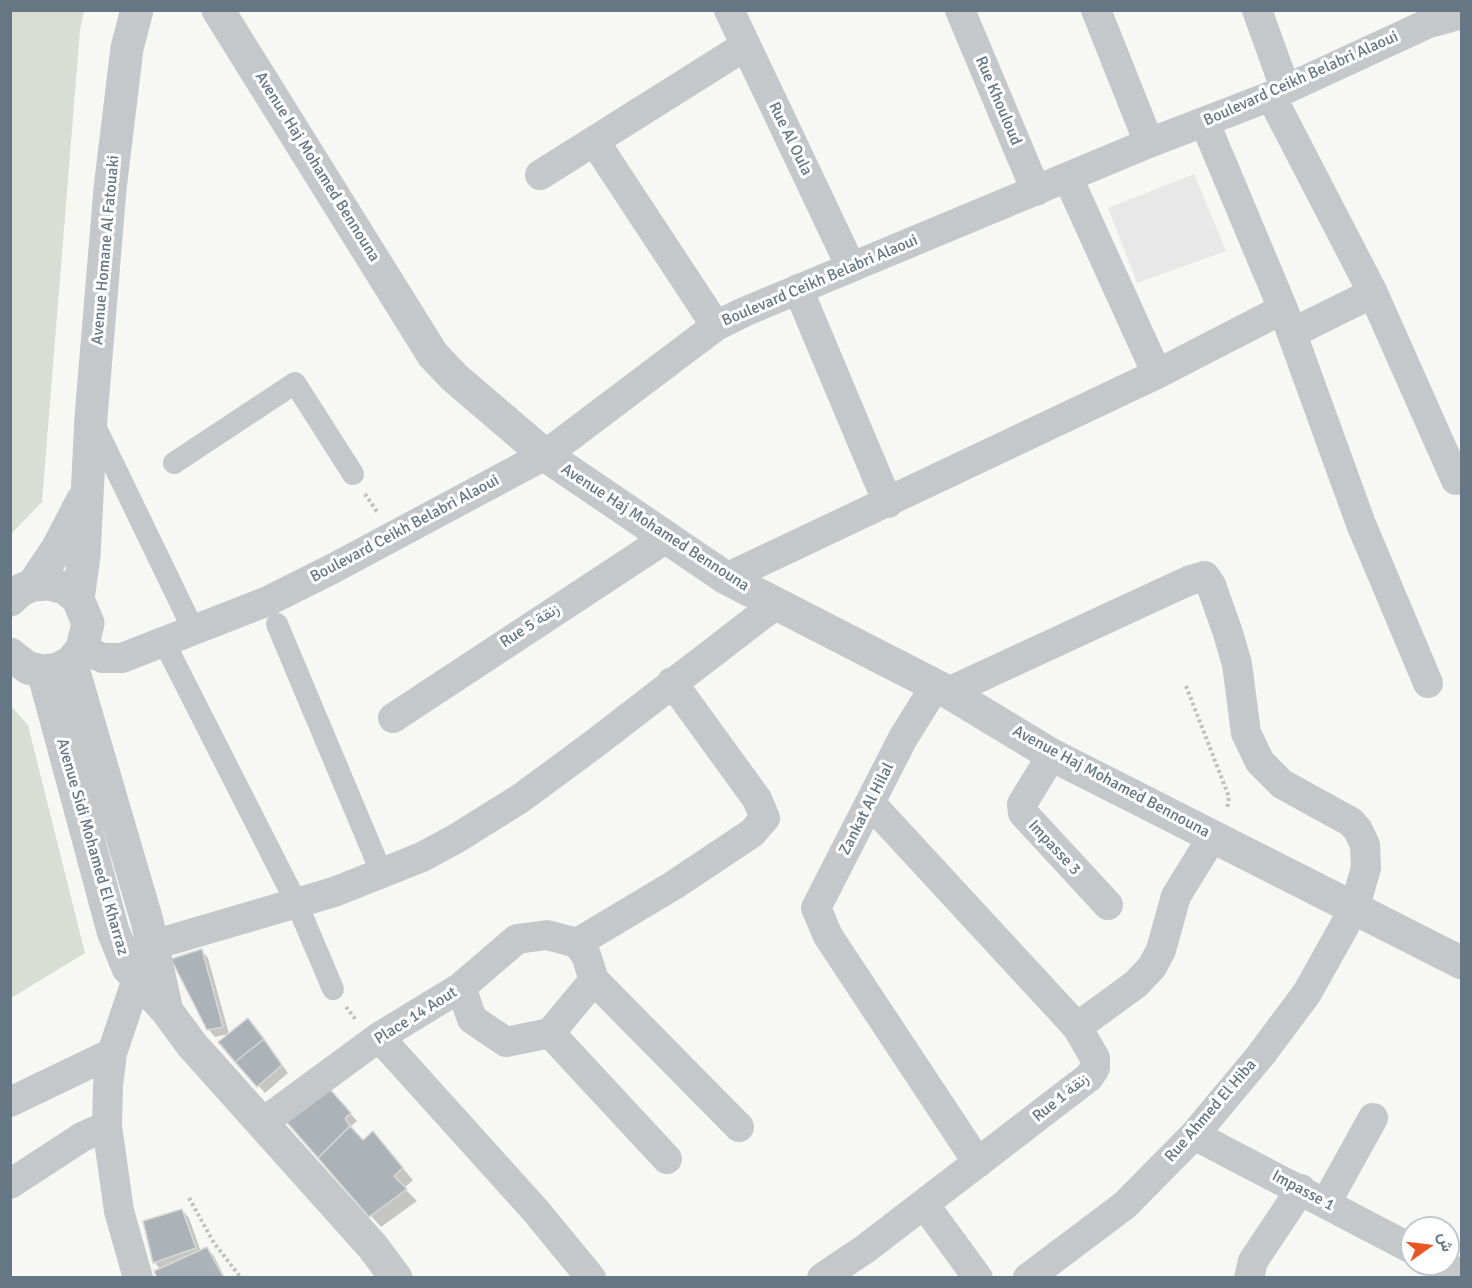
<!DOCTYPE html>
<meta charset="utf-8">
<style>
body{margin:0}
#map{position:relative;width:1472px;height:1288px;overflow:hidden;background:#f7f7f3;font-family:Signika,Vazirmatn,sans-serif}
canvas{display:block}
.frame{position:absolute;inset:0;border:12px solid #657685;pointer-events:none}
.north{position:absolute;left:1400px;top:1216px;width:60px;height:60px;box-sizing:border-box;background:#fff;border:2px solid #c1c8ce;border-radius:50%;rotate:76deg;font-size:16px;font-weight:700;line-height:24px;text-align:center;color:#657685}
.north::after{content:'';display:block;margin:auto;width:21px;height:27px;background:#e75623;clip-path:polygon(50% 0,100% 100%,50% 72%,0 100%)}
</style>
<div id="map">
<canvas width="1472" height="1288"></canvas>
<div class="frame"></div>
<div class="north">ش</div>
</div>
<script>
const ctx = document.querySelector('canvas').getContext('2d');
ctx.lineJoin = 'round';
function fill(path, color) {
  ctx.fillStyle = color;
  ctx.fill(path, 'evenodd');
}
function toPath(rows) {
  const path = new Path2D();
  for (const r of rows) {
    path.moveTo(r[0], r[1]);
    for (let i = 2; i < r.length; i += 2) path.lineTo(r[i], r[i + 1]);
  }
  return path;
}
function strokePath(path, color, width, dash) {
  ctx.strokeStyle = color;
  ctx.lineWidth = width;
  ctx.lineCap = dash ? 'butt' : 'round';
  ctx.setLineDash(dash || []);
  ctx.stroke(path);
}
function label(font, color, halo, rows, align = 'center') {
  ctx.font = font + ' Signika,Vazirmatn,sans-serif';
  ctx.lineWidth = 6;
  ctx.setLineDash([]);
  ctx.textBaseline = 'middle';
  ctx.strokeStyle = halo;
  ctx.fillStyle = color;
  for (const [text, x, y, turn = 0] of rows) {
    ctx.save();
    ctx.translate(x, y);
    ctx.rotate((+turn || 0) * Math.PI / 180);
    ctx.textAlign = isNaN(turn) ? turn : align;
    if (halo) ctx.strokeText(text, 0, 0);
    ctx.fillText(text, 0, 0);
    ctx.restore();
  }
}
const built = toPath([
 [1194,174,1226,251,1137,283,1108,208]
]);
const green = toPath([
 [11,10,84,11,80,30,42,502,11,534],
 [10,705,28,725,85,953,11,998]
]);
const shadow = toPath([
 [201,950,208,958,229,1034,215,1037,208,1029],
 [255,1027,288,1073,265,1093,220,1042],
 [335,1096,357,1121,351,1126,357,1135,363,1142,373,1133,413,1180,404,1188,417,1201,381,1227,319,1157],
 [182,1210,189,1218,201,1252,207,1249,214,1256,225,1278,158,1278,161,1270,154,1262]
]);
const building = toPath([
 [202,949,223,1027,207,1030,171,959,202,949],
 [248,1018,264,1039,235,1062,218,1042,248,1018],
 [264,1039,282,1065,257,1087,235,1062,264,1039],
 [328,1087,351,1113,345,1118,350,1126,318,1158,284,1119,328,1087],
 [350,1126,363,1140,373,1131,403,1168,394,1176,407,1189,369,1217,318,1158,350,1126],
 [182,1209,196,1248,153,1263,143,1221,182,1209],
 [207,1247,224,1278,157,1278,154,1271,207,1247]
]);
const path = toPath([
 [365,494,378,513],
 [1186,686,1229,797,1227,809],
 [346,1007,356,1020],
 [189,1198,214,1243,241,1278]
]);
const pedestrian = toPath([
 [93,422,193,629],
 [174,463,295,383,353,474],
 [277,624,382,874],
 [164,642,297,904,333,989]
]);
const minor = toPath([
 [729,10,851,267],
 [960,10,1036,191],
 [1096,10,1149,143],
 [1257,10,1285,88],
 [1271,96,1373,293,1456,480],
 [1205,123,1283,309,1361,524,1428,683],
 [595,142,716,326],
 [540,175,745,46],
 [1068,178,1157,374],
 [798,289,888,503],
 [1292,333,1373,293],
 [726,578,1157,374,1283,309],
 [82,649,103,658,122,658,268,601,332,569,545,455,716,326,744,312,1149,143,1271,96,1429,23,1462,14],
 [936,685,903,738,816,908,828,936,978,1163],
 [948,692,1188,581,1205,576,1211,585,1228,633,1237,664,1246,733,1260,762,1282,784,1351,822,1358,830,1365,845,1366,868,1354,909,1307,993,1260,1056,1194,1135,1125,1205,1028,1278],
 [393,718,668,537],
 [1052,755,1022,804,1023,813,1108,905],
 [871,804,1077,1027],
 [577,943,674,885,752,833,765,818,757,799,672,682],
 [577,943,586,955,594,980,739,1127],
 [153,945,334,892,422,857,457,838,521,798,594,744,776,604],
 [461,987,472,1019,506,1042,550,1033,594,980],
 [550,1033,667,1159],
 [379,1037,535,1210,591,1278],
 [10,1102,112,1053],
 [262,1123,379,1037,461,987,517,939,547,935,577,943],
 [1194,1135,1412,1249],
 [10,1184,82,1137,107,1126],
 [1326,1203,1373,1118],
 [924,1204,978,1278],
 [1440,1264,1462,1275],
 [138,1278,119,1211,107,1126,108,1085,112,1053,137,979,159,972],
 [822,1278,865,1249,1089,1077,1095,1068,1095,1058,1077,1027,1136,984,1152,967,1161,950,1176,896,1213,836],
 [1249,1278,1253,1261,1301,1189]
]);
const tertiary = toPath([
 [218,10,433,355,455,378,545,455,726,578,948,692,1052,755,1462,963],
 [33,585,57,549,82,501],
 [78,599,84,556,91,417,110,189,127,48,137,10],
 [10,600,21,590,33,585,49,584,65,588,78,599,88,623,82,649,71,662,58,669,43,671,28,668,10,654],
 [71,662,147,921,167,1011],
 [43,671,113,931,128,968,167,1011,192,1045,373,1247,396,1278]
]);
const streetNames = [
 ["Boulevard Ceikh Belabri Alaoui",1301,79,-24],
 ["Rue Khouloud",998,101,67],
 ["Rue Al Oula",790,139,64],
 ["Avenue Haj Mohamed Bennouna",317,167,58],
 ["Avenue Homane Al Fatouaki",106,250,-85],
 ["Boulevard Ceikh Belabri Alaoui",820,281,-23],
 ["Avenue Haj Mohamed Bennouna",655,528,33],
 ["Boulevard Ceikh Belabri Alaoui",405,529,-28],
 ["Rue 5 زنقة",530,626,-33],
 ["Avenue Haj Mohamed Bennouna",1111,782,28],
 ["Zankat Al Hilal",867,809,-63],
 ["Avenue Sidi Mohamed El Kharraz",92,847,74],
 ["Impasse 3",1054,848,47],
 ["Place 14 Aout",416,1016,-32],
 ["Rue 1 زنقة",1061,1098,-39],
 ["Rue Ahmed El Hiba",1211,1111,-49],
 ["Impasse 1",1303,1191,28]
];
fill(built, '#e7e8e7');
fill(green, '#d8ded4');
fill(shadow, '#0003');
fill(building, '#abb3b9');
strokePath(building, '#d8d8d6', 1.5);
strokePath(path, '#bec0c2', 4, [3, 3]);
strokePath(pedestrian, '#c4c8cb', 22);
strokePath(minor, '#c4c8cb', 30);
strokePath(tertiary, '#c4c8cb', 33);
label('16px', '#657685', '#fff', streetNames);
</script>
